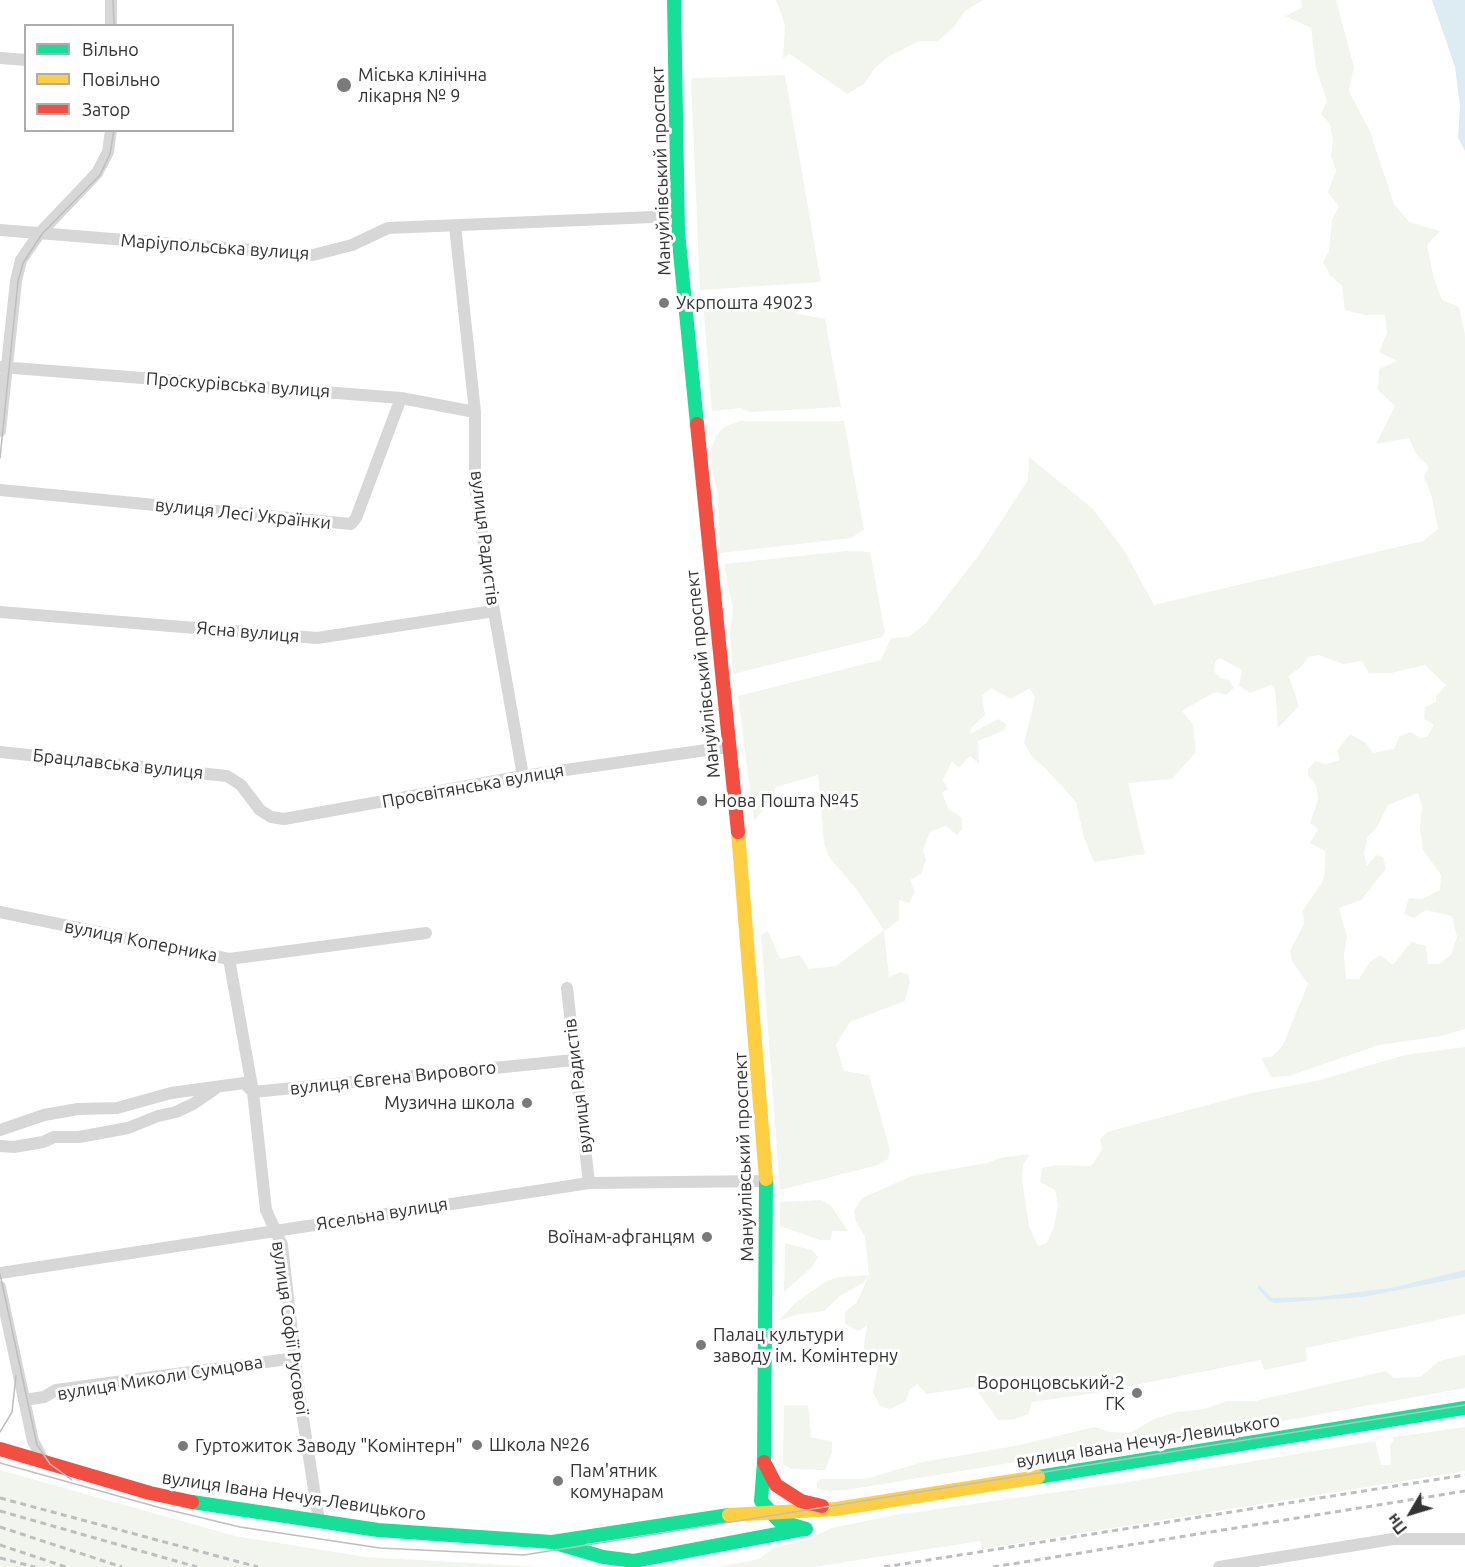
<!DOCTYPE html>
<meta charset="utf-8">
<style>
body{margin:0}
#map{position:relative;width:1465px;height:1567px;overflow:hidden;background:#fff;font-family:Ubuntu,sans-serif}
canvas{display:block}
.legend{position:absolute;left:24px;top:24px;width:210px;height:108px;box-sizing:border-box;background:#fff;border:2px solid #adadad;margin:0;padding:8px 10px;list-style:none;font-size:18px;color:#333}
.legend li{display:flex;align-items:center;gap:12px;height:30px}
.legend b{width:30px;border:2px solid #adadad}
.north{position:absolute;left:1381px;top:1483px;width:60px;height:60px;-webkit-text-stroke:4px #fff;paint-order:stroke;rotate:232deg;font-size:16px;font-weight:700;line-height:24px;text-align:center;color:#333}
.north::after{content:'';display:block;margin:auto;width:21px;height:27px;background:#333;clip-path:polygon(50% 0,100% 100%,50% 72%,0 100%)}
</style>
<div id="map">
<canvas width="1465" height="1567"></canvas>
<ul class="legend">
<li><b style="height:8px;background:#16e098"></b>Вільно</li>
<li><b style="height:8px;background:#ffcf43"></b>Повільно</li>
<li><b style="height:8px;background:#f24e42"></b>Затор</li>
</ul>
<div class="north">Пн</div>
</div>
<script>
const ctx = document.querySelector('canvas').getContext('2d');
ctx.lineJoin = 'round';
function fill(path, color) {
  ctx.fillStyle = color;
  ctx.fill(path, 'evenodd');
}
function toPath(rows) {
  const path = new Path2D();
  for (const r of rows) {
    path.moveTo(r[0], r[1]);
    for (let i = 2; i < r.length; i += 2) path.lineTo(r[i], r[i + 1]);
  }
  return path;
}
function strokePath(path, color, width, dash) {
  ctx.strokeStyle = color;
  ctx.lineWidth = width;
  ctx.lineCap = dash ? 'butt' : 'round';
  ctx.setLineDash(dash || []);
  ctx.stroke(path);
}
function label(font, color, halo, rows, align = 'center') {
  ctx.font = font + ' Ubuntu,sans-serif';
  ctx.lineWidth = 6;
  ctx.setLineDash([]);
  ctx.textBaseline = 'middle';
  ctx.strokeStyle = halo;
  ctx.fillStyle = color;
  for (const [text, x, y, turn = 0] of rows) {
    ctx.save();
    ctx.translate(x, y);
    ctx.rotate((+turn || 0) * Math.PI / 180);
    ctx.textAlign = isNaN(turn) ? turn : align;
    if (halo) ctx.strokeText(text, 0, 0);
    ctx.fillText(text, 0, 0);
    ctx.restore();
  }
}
const green = toPath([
 [776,0,983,0,965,11,953,28,938,41,919,41,888,57,875,68,864,84,847,94,790,54,783,58,785,25],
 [1301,0,1336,0,1354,67,1349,91,1370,132,1394,204,1409,222,1440,231,1427,245,1434,279,1442,300,1459,307,1465,335,1465,1029,1441,1036,1379,1045,1289,1076,1271,1077,1261,1058,1272,1057,1283,1045,1308,984,1292,961,1290,951,1304,924,1303,910,1323,881,1325,868,1325,851,1310,843,1318,829,1310,823,1318,799,1316,785,1308,775,1308,769,1315,761,1326,764,1340,760,1337,751,1350,734,1366,743,1373,753,1394,749,1400,736,1411,732,1420,738,1428,736,1434,725,1424,719,1425,707,1436,702,1436,696,1446,685,1425,665,1391,673,1369,673,1362,661,1343,664,1319,655,1308,657,1301,667,1289,676,1299,706,1278,728,1275,690,1271,685,1250,693,1239,686,1242,670,1220,658,1215,662,1214,671,1220,678,1229,680,1234,688,1226,695,1215,692,1182,711,1193,725,1196,752,1172,779,1128,783,1145,854,1094,862,1084,838,1076,802,1045,768,1032,757,1024,743,1035,698,1030,688,1011,699,991,688,982,696,985,715,971,728,970,734,998,719,1006,724,1005,730,978,741,979,764,970,756,959,768,952,761,943,780,948,789,942,793,948,808,962,818,962,829,957,835,946,826,930,832,923,850,926,860,921,874,910,880,915,892,909,903,899,900,899,920,884,931,889,977,900,972,908,974,910,982,905,1001,850,1022,836,1045,844,1071,869,1075,890,1150,888,1159,878,1165,780,1190,761,935,768,931,780,959,800,955,809,969,836,966,884,930,857,890,829,857,824,843,818,775,776,787,772,800,754,821,738,696,881,660,891,638,909,637,926,623,979,555,1028,480,1029,457,1092,508,1124,550,1154,605,1423,541,1438,529,1431,493,1424,477,1429,467,1416,454,1409,438,1376,444,1395,406,1378,390,1379,369,1397,361,1379,352,1387,333,1385,315,1365,315,1345,310,1342,286,1330,275,1323,262,1329,251,1332,219,1339,207,1328,192,1336,170,1331,156,1333,141,1330,124,1321,114,1327,101,1316,68,1311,28,1285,16,1302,8],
 [1418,793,1422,805,1420,828,1423,850,1441,875,1440,890,1422,899,1409,898,1404,914,1414,918,1426,910,1452,916,1457,937,1451,955,1439,964,1428,964,1426,946,1411,942,1393,965,1380,955,1370,962,1359,979,1346,979,1344,955,1347,937,1339,908,1361,900,1386,869,1383,857,1376,855,1367,866,1364,853,1368,836,1376,829,1388,805],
 [785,75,821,282,700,290,691,80,693,78],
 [746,301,775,303,798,314,825,319,841,407,751,412,740,408,712,411,703,302],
 [741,421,844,421,864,530,851,538,720,553,718,494,709,455,716,436,724,427],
 [846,551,870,552,885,632,882,637,733,674,730,633,733,609,724,564],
 [1465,1047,1465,1314,1306,1348,1307,1361,1264,1370,1261,1360,1095,1393,1032,1402,1028,1414,1013,1420,998,1420,974,1387,927,1394,917,1384,910,1389,906,1401,891,1409,880,1406,873,1392,880,1354,863,1353,867,1325,859,1331,845,1324,845,1312,857,1302,869,1275,863,1283,840,1296,824,1311,795,1315,779,1321,794,1304,825,1282,838,1277,869,1275,865,1237,856,1222,854,1211,862,1198,912,1176,987,1163,1000,1158,1030,1154,1023,1165,1022,1180,1029,1226,1038,1246,1047,1243,1054,1227,1058,1205,1055,1190,1040,1182,1042,1168,1056,1165,1091,1166,1102,1150,1100,1139,1107,1132,1252,1093,1316,1081,1405,1055],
 [822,1200,831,1206,848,1231,832,1231,831,1240,820,1240,780,1226,780,1202],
 [785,1243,812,1250,818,1257,812,1267,784,1292],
 [1465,1355,1465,1388,1205,1435,1156,1439,846,1490,827,1491,817,1488,817,1482,821,1479,865,1479,923,1462,1015,1446,1095,1427,1109,1432,1130,1433,1154,1419,1177,1412,1204,1409,1227,1401,1255,1401,1386,1371,1394,1378,1420,1377,1439,1361],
 [784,1405,808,1405,811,1437,832,1442,832,1452,825,1470,791,1469,783,1464],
 [1465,1427,1465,1471,982,1549,980,1541,814,1567,718,1567,759,1559,774,1548,805,1540,832,1528,895,1515,1122,1483,1375,1441,1381,1465,1391,1465,1390,1446,1395,1437],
 [0,1470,235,1536,366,1557,541,1567,0,1567]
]);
const water = toPath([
 [1432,0,1465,0,1465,151,1458,138,1460,106,1455,67],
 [1465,1270,1465,1277,1363,1297,1275,1303,1269,1301,1258,1288,1259,1285,1272,1298,1318,1297,1391,1288]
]);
const street = toPath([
 [111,0,111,26],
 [0,58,26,60],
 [455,226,475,412,475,485,494,611,523,776],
 [0,230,313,255,352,245,388,228,677,216],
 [0,367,401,398,475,412],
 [0,431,16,281,21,260,39,234,97,173,108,152,111,130],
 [0,490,351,524,356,518,401,398],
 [0,612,317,638,494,611],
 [0,752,227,776,241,785,260,810,271,817,284,819,523,776,728,747],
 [0,912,229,959,426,933],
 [229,959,253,1092,266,1210,282,1245,299,1393,319,1521],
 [567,988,589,1183],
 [0,1130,44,1115,78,1109,117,1108,171,1093,244,1083,253,1092,574,1060],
 [0,1146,14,1147,43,1142,54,1137,79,1137,128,1128,158,1116,176,1112,193,1104,215,1089],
 [0,1273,589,1183,766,1181],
 [0,1287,33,1441,44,1462],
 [24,1400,44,1397,56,1390,296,1358],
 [1219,1567,1393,1539,1465,1539]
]);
const fast = toPath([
 [674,0,678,232,697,424],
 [766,1179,764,1462,761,1501,779,1521,806,1529],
 [1038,1477,1465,1408],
 [192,1502,378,1530,552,1542,729,1515],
 [555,1543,603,1557,634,1561,804,1529]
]);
const slow = toPath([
 [738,832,766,1179],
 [729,1515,836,1509,1038,1477]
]);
const jam = toPath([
 [697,424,738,832],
 [0,1449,150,1493,192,1502],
 [764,1462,776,1485,801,1501,822,1506]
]);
const tram = toPath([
 [113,0,114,26],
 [0,458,18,281,23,263,42,234,100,175,110,154,114,130],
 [0,1274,37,1445,50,1464,72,1480],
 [0,1432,12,1412,16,1376],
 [0,1463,161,1508,240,1527,380,1548,524,1555,1465,1405]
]);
const rail = toPath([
 [0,1498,258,1567],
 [0,1511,197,1567],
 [0,1527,122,1567],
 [0,1545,66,1567],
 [0,1558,35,1567],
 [884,1567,1465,1475],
 [993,1567,1465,1491]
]);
const markers = [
 [344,85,8,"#7a7a7a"],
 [664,303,6,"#7a7a7a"],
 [702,801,6,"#7a7a7a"],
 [527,1103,6,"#7a7a7a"],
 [707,1237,6,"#7a7a7a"],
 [701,1345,6,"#7a7a7a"],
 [1137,1393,6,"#7a7a7a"],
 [477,1445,6,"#7a7a7a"],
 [183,1446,6,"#7a7a7a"],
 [558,1481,6,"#7a7a7a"]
];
const poiNames = [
 ["Міська клінічна",358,75],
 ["лікарня № 9",358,96],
 ["Укрпошта 49023",676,303],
 ["Нова Пошта №45",714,801],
 ["Музична школа",515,1103,"right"],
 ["Воїнам-афганцям",695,1237,"right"],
 ["Палац культури",713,1335],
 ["заводу ім. Комінтерну",713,1356],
 ["Воронцовський-2",1125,1383,"right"],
 ["ГК",1125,1404,"right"],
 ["Школа №26",489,1445],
 ["Гуртожиток Заводу \"Комінтерн\"",195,1446],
 ["Пам'ятник",570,1471],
 ["комунарам",570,1492]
];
const streetNames = [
 ["Мануйлівський проспект",661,171,-92],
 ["Маріупольська вулиця",215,247,4],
 ["Проскурівська вулиця",238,385,4],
 ["вулиця Лесі Українки",243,514,6],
 ["вулиця Радистів",485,538,83],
 ["Ясна вулиця",248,632,5],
 ["Мануйлівський проспект",703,674,-96],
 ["Брацлавська вулиця",118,764,6],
 ["Просвітянська вулиця",473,786,-10],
 ["вулиця Коперника",141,941,11],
 ["вулиця Євгена Вирового",393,1078,-6],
 ["вулиця Радистів",578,1086,-97],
 ["Мануйлівський проспект",744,1157,-92],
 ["Ясельна вулиця",382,1214,-9],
 ["вулиця Софії Русової",290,1328,82],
 ["вулиця Миколи Сумцова",160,1378,-9],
 ["вулиця Івана Нечуя-Левицького",1148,1441,-9],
 ["вулиця Івана Нечуя-Левицького",294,1496,8]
];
fill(green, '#f1f5ed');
fill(water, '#ddebf3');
strokePath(street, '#d7d7d7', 12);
strokePath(fast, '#16e098', 14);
strokePath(slow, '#ffcf43', 14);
strokePath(jam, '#f24e42', 14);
strokePath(tram, '#bebebe', 1.5);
strokePath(rail, '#bebebe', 3, [6, 4.5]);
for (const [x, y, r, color] of markers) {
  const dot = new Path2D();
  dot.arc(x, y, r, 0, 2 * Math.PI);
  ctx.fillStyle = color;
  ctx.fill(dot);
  strokePath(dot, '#fff', 2);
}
label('18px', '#333', '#fff', poiNames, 'left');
label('18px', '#333', '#fff', streetNames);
</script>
